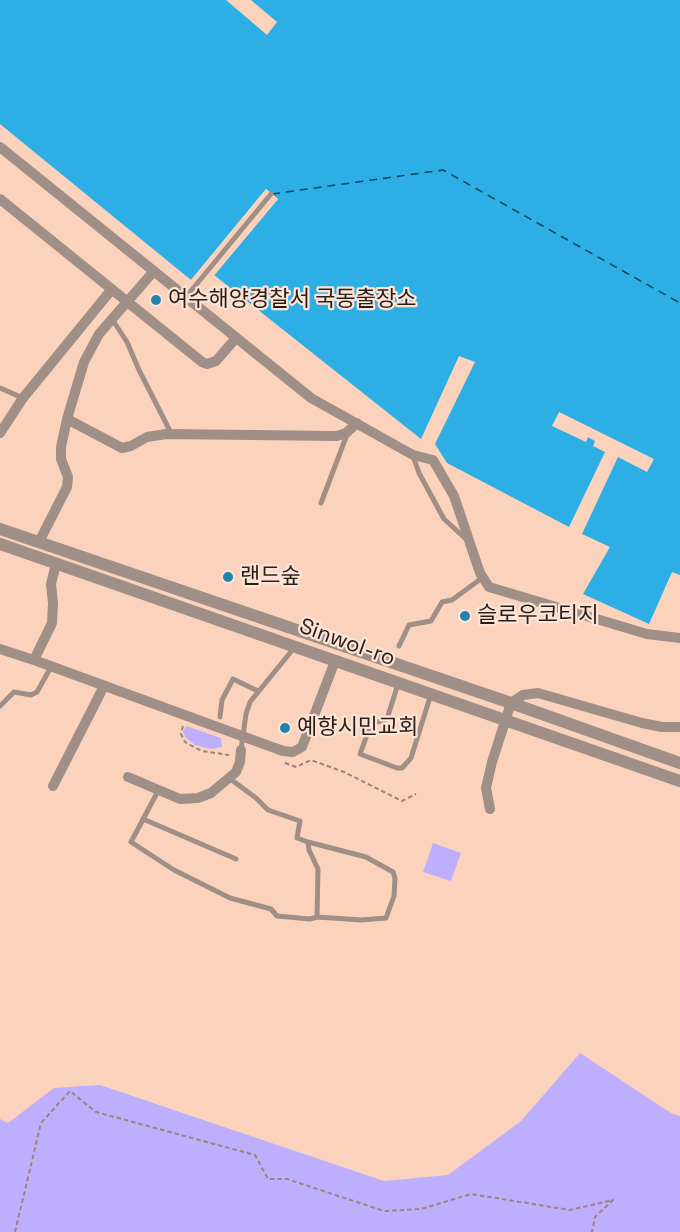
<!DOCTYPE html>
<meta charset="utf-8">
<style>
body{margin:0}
canvas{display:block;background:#fbd3bd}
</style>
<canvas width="680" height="1232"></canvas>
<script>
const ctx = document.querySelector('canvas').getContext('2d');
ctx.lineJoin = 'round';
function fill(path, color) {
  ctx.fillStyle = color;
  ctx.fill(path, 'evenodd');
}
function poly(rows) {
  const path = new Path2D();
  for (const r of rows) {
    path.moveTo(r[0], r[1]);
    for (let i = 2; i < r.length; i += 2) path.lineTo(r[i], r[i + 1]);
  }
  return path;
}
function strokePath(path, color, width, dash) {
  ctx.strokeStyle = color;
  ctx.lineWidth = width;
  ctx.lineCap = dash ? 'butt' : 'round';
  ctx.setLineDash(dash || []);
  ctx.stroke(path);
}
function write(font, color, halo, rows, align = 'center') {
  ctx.font = font + ' "Space Grotesk","Noto Sans KR",sans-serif';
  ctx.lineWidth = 4.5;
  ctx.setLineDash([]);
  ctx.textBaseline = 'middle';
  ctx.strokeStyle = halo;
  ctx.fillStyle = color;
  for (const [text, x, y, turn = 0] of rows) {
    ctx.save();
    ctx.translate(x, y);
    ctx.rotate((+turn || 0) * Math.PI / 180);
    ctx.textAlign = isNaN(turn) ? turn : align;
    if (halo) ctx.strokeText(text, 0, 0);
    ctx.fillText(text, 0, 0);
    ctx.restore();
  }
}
const green = poly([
 [186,726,221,738,222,747,211,749,195,745,185,737,183,732],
 [433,843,461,853,451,881,423,872],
 [580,1053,671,1113,680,1116,680,1232,0,1232,0,1119,8,1123,54,1088,100,1085,384,1181,448,1175,521,1121]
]);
const water = poly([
 [0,0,680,0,680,575,672,572,649,624,583,594,610,547,582,534,618,457,647,472,654,459,559,412,552,426,586,442,588,437,595,441,593,446,605,452,569,527,447,463,435,444,475,362,459,356,421,439,214,275,278,199,266,189,191,280,0,124]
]);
const pier = poly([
 [226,0,251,0,277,22,267,35],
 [266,189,278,199,212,278,212,274,274,199,266,193,194,281,191,280]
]);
const ferry = poly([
 [272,194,443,170,680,303]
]);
const path = poly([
 [183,726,181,734,185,742,192,746,202,751,229,755],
 [285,763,296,767,311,760,344,772,402,801,416,794],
 [15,1232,41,1123,70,1091,96,1112,255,1155,268,1179,287,1179,384,1211,421,1209,471,1194,570,1210,613,1200,595,1217,592,1232]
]);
const service = poly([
 [186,297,271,194],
 [112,319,127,342,139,370,172,435],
 [0,388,23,398],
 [413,456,419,473,444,519,467,540],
 [321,503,348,432],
 [399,646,409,625,431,621,442,602,452,600,482,578],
 [398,684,387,719,371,724,360,754,397,768,402,768,411,758,431,694],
 [0,706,14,692,31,695,37,692,51,667],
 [220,717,222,700,233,679,258,691],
 [241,750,246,714,250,702,294,648],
 [229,778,256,798,268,810,300,821,297,838,308,842,309,850,318,869,317,917],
 [158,791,131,842,174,870,230,898,271,909,277,916,310,919,317,917,361,920,386,918,394,896,395,878,393,872,366,857,308,842],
 [143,819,236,859]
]);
const minor = poly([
 [0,147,311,398,413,455,433,460,454,496,480,573,489,587,647,634,680,638],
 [0,199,202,362,207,364,216,361,236,338],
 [67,419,122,448,131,446,147,437,166,434,337,436,346,433,357,423],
 [0,433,23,398,112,289],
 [39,542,67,487,68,477,61,459,61,447,67,419,84,362,99,334,154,271],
 [0,649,34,660,52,623,53,603,51,584,56,564],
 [34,660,283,751,293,752,302,747,335,661],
 [128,777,180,799,198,798,211,793,236,772,240,762,241,750],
 [53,786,104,686],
 [490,809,486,788,492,762,511,703,523,695,538,693,642,723,662,727,680,727]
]);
const tertiary = poly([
 [0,529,511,703,680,763],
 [0,544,680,781]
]);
const markers = [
 [156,300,6,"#2084ae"],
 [228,577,6,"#2084ae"],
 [465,616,6,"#2084ae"],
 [285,728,6,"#2084ae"]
];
const poiNames = [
 ["여수해양경찰서 국동출장소",168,300],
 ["랜드숲",240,577],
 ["슬로우코티지",477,616],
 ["예향시민교회",297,728]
];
const streetNames = [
 ["Sinwol-ro",347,643,20]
];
fill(green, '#bdaffd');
fill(water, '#2daee5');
fill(pier, '#fbd3bd');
strokePath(ferry, '#0f4359', 1.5, [8, 6]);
strokePath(path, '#9e8272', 2, [4.5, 3]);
strokePath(service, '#a08f86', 5);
strokePath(minor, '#a08f86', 10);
strokePath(tertiary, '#a08f86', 12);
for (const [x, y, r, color] of markers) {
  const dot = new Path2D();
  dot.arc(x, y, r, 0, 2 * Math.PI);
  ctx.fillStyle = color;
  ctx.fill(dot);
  strokePath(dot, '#fce4d7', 2);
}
write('22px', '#2b1d15', '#fce4d7', poiNames, 'left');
write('22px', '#2b1d15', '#fce4d7', streetNames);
</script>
